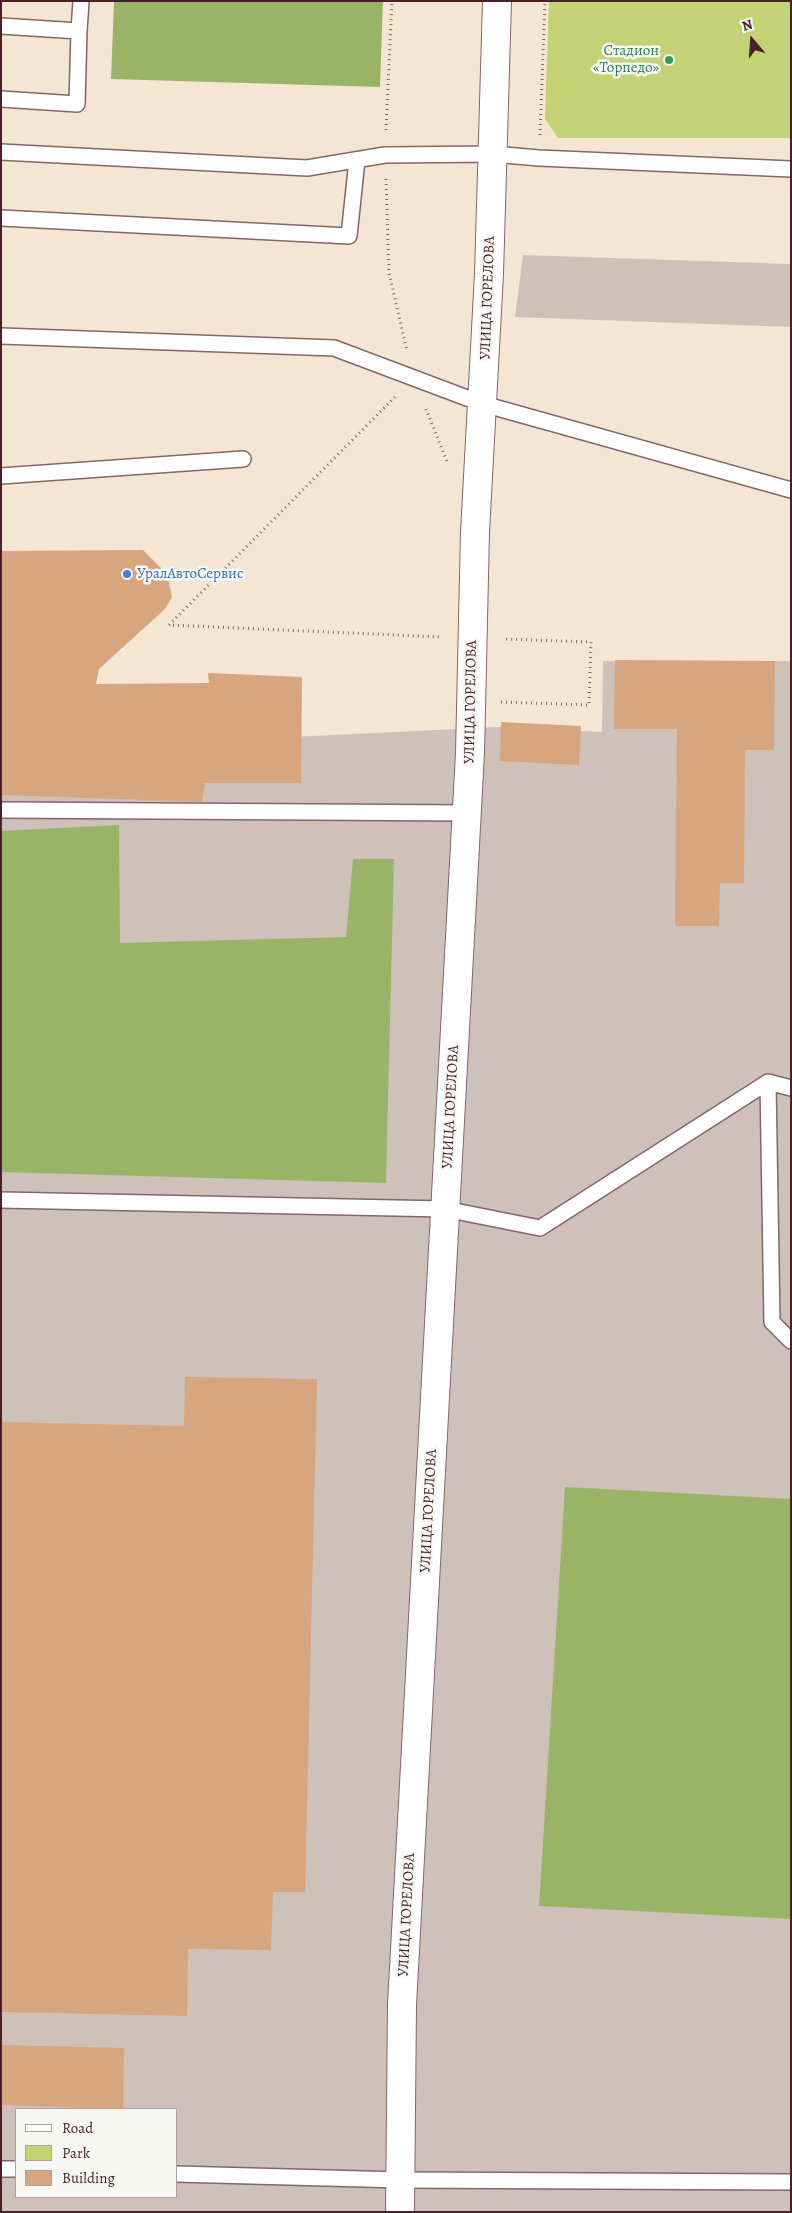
<!DOCTYPE html>
<meta charset="utf-8">
<style>
body{margin:0}
#map{position:relative;width:792px;height:2213px;overflow:hidden;background:#f5e6d4;font-family:Alegreya,serif}
canvas{display:block}
.frame{position:absolute;inset:0;border:2px solid #4a1f2b;pointer-events:none}
.legend{position:absolute;left:15px;top:2108px;width:162px;height:90px;box-sizing:border-box;background:#f6f6f2;border:1px solid #b1a0a2;margin:0;padding:6px 9px;list-style:none;font-size:15px;color:#4a1f2b}
.legend li{display:flex;align-items:center;gap:10px;height:25px}
.legend b{width:25px;border:1px solid #b1a0a2}
.north{position:absolute;left:727px;top:15px;width:50px;height:50px;-webkit-text-stroke:4px #f6f6f2;paint-order:stroke;rotate:342deg;font-size:14px;font-weight:700;line-height:20px;text-align:center;color:#4a1f2b}
.north::after{content:'';display:block;margin:auto;width:18px;height:22px;background:#4a1f2b;clip-path:polygon(50% 0,100% 100%,50% 72%,0 100%)}
</style>
<div id="map">
<canvas width="792" height="2213"></canvas>
<div class="frame"></div>
<ul class="legend">
<li><b style="height:6px;background:#fff"></b>Road</li>
<li><b style="height:14px;background:#c2d274"></b>Park</li>
<li><b style="height:14px;background:#d7a67e"></b>Building</li>
</ul>
<div class="north">N</div>
</div>
<script>
const ctx = document.querySelector('canvas').getContext('2d');
ctx.lineJoin = 'round';
function fill(path, color) {
  ctx.fillStyle = color;
  ctx.fill(path, 'evenodd');
}
function poly(rows) {
  const path = new Path2D();
  for (const r of rows) {
    path.moveTo(r[0], r[1]);
    for (let i = 2; i < r.length; i += 2) path.lineTo(r[i], r[i + 1]);
  }
  return path;
}
function strokePath(path, color, width, dash) {
  ctx.strokeStyle = color;
  ctx.lineWidth = width;
  ctx.lineCap = dash ? 'butt' : 'round';
  ctx.setLineDash(dash || []);
  ctx.stroke(path);
}
function write(font, color, halo, rows, align = 'center') {
  ctx.font = font + ' Alegreya,serif';
  ctx.lineWidth = 5;
  ctx.setLineDash([]);
  ctx.textBaseline = 'middle';
  ctx.strokeStyle = halo;
  ctx.fillStyle = color;
  for (const [text, x, y, turn = 0] of rows) {
    ctx.save();
    ctx.translate(x, y);
    ctx.rotate((+turn || 0) * Math.PI / 180);
    ctx.textAlign = isNaN(turn) ? turn : align;
    if (halo) ctx.strokeText(text, 0, 0);
    ctx.fillText(text, 0, 0);
    ctx.restore();
  }
}
const industrial = poly([
 [523,255,791,264,791,327,515,317],
 [603,661,791,661,791,2212,1,2212,1,751,498,727,602,732],
 [16,2109,176,2109,176,2197,16,2197]
]);
const green = poly([
 [549,1,791,1,791,138,558,138,545,119]
]);
const forest = poly([
 [114,1,383,1,380,87,111,79],
 [119,825,120,943,346,937,353,859,394,859,386,1183,1,1172,1,831],
 [565,1487,791,1499,791,1919,539,1906]
]);
const building = poly([
 [143,550,167,574,172,597,165,609,99,669,96,684,209,683,208,673,302,677,301,783,205,783,202,802,1,795,1,551],
 [615,660,775,661,774,750,745,750,744,883,720,883,719,926,675,926,677,729,614,729],
 [501,722,581,726,579,765,500,761],
 [185,1377,317,1379,305,1892,273,1892,271,1950,188,1949,187,2016,1,2012,1,1422,184,1426],
 [1,2045,124,2048,123,2109,1,2105]
]);
const path = poly([
 [386,130,392,1],
 [540,135,545,1],
 [386,179,389,273,407,351],
 [395,397,169,625,442,637],
 [426,409,448,464],
 [501,702,589,705,591,642,503,639]
]);
const lane = poly([
 [1,26,79,31,81,1],
 [1,99,77,104,79,31],
 [1,152,307,168,385,155,493,154,539,158,791,169],
 [1,218,349,236,357,160],
 [1,336,334,348,483,404,791,490],
 [1,476,243,459],
 [1,810,467,813],
 [768,1082,772,1322,791,1341],
 [1,1200,445,1209,540,1228,768,1082,791,1088],
 [1,2169,16,2169],
 [176,2174,401,2180,791,2182]
]);
const street = poly([
 [400,2212,402,2005,470,753,475,532,489,274,497,1]
]);
const markers = [
 [669,60,5,"#2e9e5b"],
 [127,574,5,"#3f7fe0"]
];
const leisureNames = [
 ["Стадион",659,51],
 ["«Торпедо»",659,68]
];
const streetNames = [
 ["УЛИЦА ГОРЕЛОВА",488,298,-88],
 ["УЛИЦА ГОРЕЛОВА",471,702,-89],
 ["УЛИЦА ГОРЕЛОВА",451,1107,-87],
 ["УЛИЦА ГОРЕЛОВА",429,1511,-87],
 ["УЛИЦА ГОРЕЛОВА",407,1915,-87]
];
const shopNames = [
 ["УралАвтоСервис",137,574]
];
fill(industrial, '#cec1ba');
fill(green, '#c2d274');
fill(forest, '#99b466');
fill(building, '#d7a67e');
strokePath(lane, '#866566', 18);
strokePath(street, '#866566', 30);
strokePath(path, '#866566', 3, [1, 4]);
strokePath(lane, '#fff', 15);
strokePath(street, '#fff', 28);
for (const [x, y, r, color] of markers) {
  const dot = new Path2D();
  dot.arc(x, y, r, 0, 2 * Math.PI);
  ctx.fillStyle = color;
  ctx.fill(dot);
  strokePath(dot, '#f6f6f2', 2);
}
write('15px', '#27864d', '#f6f6f2', leisureNames, 'right');
write('15px', '#4a1f2b', '#f6f6f2', streetNames);
write('15px', '#366cbe', '#f6f6f2', shopNames, 'left');
</script>
